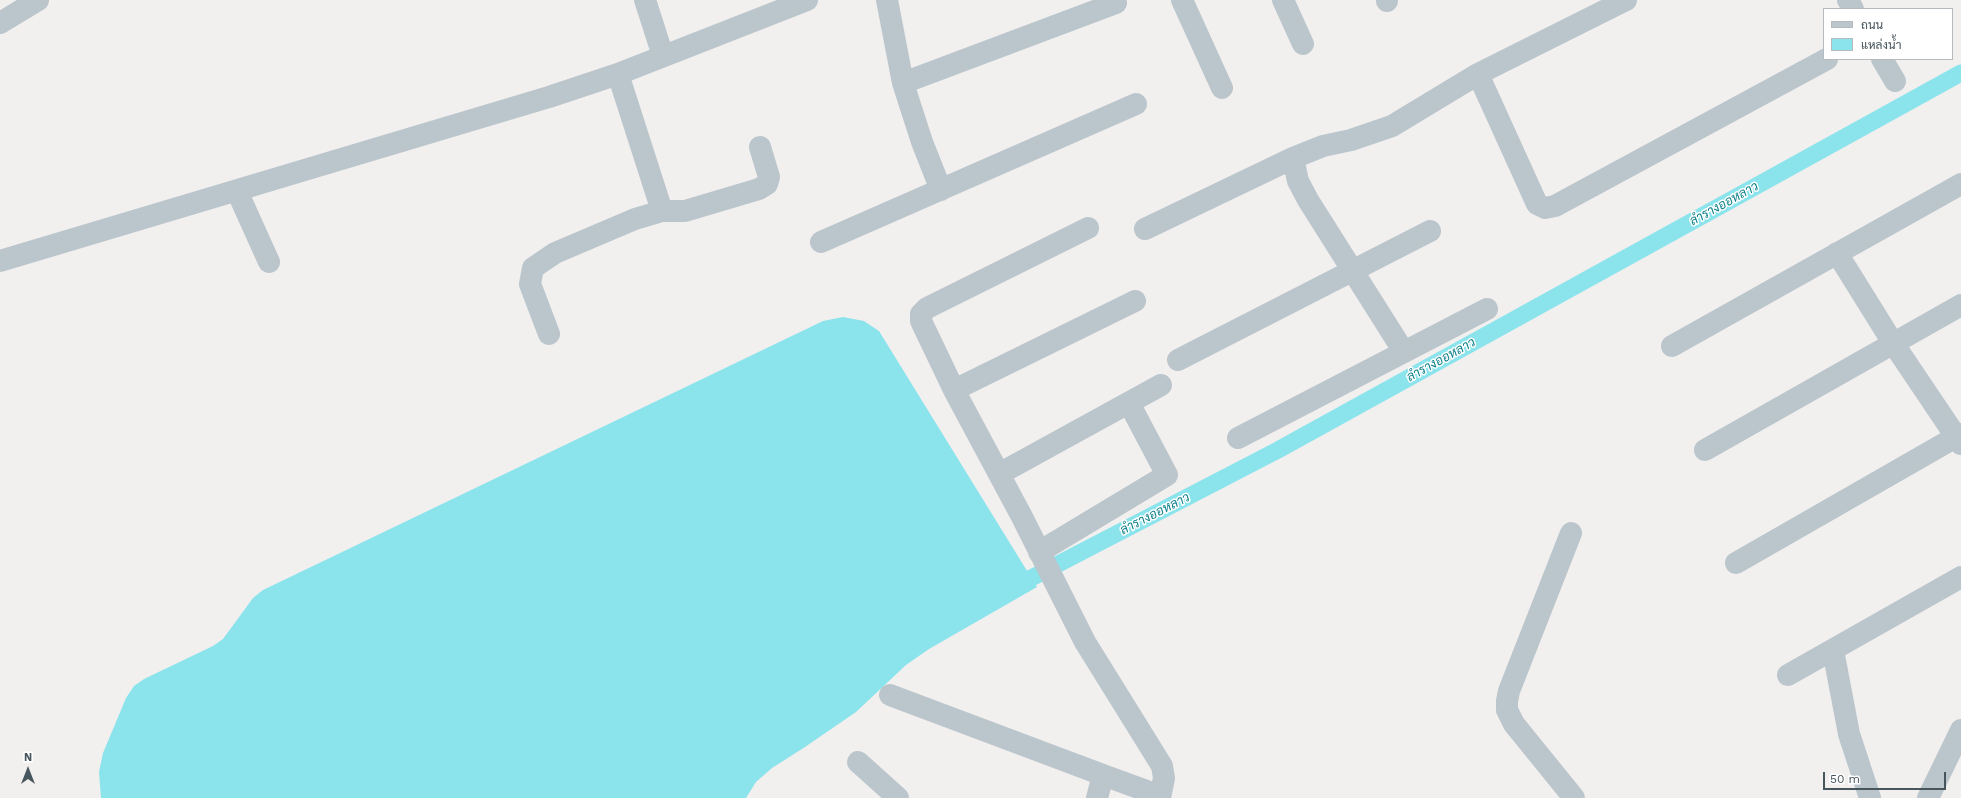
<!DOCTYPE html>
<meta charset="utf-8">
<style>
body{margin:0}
#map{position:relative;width:1961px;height:798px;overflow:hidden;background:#f2efef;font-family:"Work Sans",Sarabun,sans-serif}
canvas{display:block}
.legend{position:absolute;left:1823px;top:8px;width:130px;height:52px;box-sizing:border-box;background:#fff;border:1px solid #b5bbbe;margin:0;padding:5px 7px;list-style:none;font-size:12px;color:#47555d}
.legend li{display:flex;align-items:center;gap:8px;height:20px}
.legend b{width:20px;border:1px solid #b5bbbe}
.north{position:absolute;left:8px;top:750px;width:40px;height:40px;-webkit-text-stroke:3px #fff;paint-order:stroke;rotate:0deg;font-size:11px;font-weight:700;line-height:16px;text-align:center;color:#47555d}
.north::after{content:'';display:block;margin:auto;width:14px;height:18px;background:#47555d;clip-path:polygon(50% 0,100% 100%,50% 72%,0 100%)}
.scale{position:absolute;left:1823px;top:772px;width:123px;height:18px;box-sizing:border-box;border:2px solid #47555d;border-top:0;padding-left:5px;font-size:12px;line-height:14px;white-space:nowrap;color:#47555d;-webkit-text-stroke:3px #fff;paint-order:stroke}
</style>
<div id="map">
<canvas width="1961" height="798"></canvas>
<ul class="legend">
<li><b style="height:5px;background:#bbc6cc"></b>ถนน</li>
<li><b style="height:11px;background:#8be4ec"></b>แหล่งน้ำ</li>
</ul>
<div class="north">N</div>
<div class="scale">50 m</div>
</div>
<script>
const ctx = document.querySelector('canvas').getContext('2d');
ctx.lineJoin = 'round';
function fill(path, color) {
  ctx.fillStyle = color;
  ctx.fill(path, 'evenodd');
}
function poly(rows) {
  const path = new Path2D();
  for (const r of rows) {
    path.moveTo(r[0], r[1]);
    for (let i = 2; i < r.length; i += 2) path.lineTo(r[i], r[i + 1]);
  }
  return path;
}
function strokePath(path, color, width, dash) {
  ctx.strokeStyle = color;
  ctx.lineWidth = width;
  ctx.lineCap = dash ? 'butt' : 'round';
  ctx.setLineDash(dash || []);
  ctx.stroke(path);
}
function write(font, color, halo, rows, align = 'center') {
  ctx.font = font + ' "Work Sans",Sarabun,sans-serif';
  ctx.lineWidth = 3;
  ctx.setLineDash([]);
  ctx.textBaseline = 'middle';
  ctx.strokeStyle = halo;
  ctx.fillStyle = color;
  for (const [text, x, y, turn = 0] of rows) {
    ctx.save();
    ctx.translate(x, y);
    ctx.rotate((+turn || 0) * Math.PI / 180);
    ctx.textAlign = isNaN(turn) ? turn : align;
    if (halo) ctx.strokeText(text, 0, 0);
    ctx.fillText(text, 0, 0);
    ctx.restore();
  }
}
const water = poly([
 [843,317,864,321,879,331,1037,587,929,649,906,665,856,712,805,747,772,768,756,782,746,798,101,798,99,772,103,753,126,698,134,686,144,679,213,646,223,639,253,598,263,590,823,321]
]);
const canal = poly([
 [1010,589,1278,450,1961,73]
]);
const minor = poly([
 [645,0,663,56],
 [887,0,903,83,922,142,941,190],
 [1182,0,1222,88],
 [1283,0,1303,44],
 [1387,0,1387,1],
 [1848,0,1853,9],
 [0,23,38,0],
 [1882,59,1895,81],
 [618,74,662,211],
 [1478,74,1537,204,1545,208,1555,206,1827,59],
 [903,83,1116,3],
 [1293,158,1298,181,1308,200,1404,352],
 [237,191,269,262],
 [1088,228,927,308,921,314,921,321,954,390,1021,515,1085,642,1162,766,1164,778,1160,798],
 [1145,229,1293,158,1323,146,1351,140,1392,126,1478,74,1626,0],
 [821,242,1136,104],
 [1837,253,1893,343,1961,444],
 [0,261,549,97,618,74,807,0],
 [549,334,530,284,533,268,555,253,635,219,662,211,685,211,759,189,767,184,769,177,760,147],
 [1672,346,1961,184],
 [1178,360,1430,231],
 [954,390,1135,301],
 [1238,438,1487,309],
 [1705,450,1961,305],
 [999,474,1161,385],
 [1571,533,1509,691,1507,701,1507,710,1514,724,1574,798],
 [1039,552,1167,475,1129,403],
 [1736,563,1961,434],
 [1833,650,1849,734,1870,798],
 [1788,675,1961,577],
 [890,695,1103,775,1097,798],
 [858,762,898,798],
 [1103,775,1147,791],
 [1928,798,1961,730]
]);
const waterNames = [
 ["ลำรางออหลาว",1724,204,-29],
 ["ลำรางออหลาว",1441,360,-29],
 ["ลำรางออหลาว",1155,514,-27]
];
fill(water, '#8be4ec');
strokePath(canal, '#8be4ec', 17);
strokePath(minor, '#bbc6cc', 22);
write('italic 13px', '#0e818b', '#fff', waterNames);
</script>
